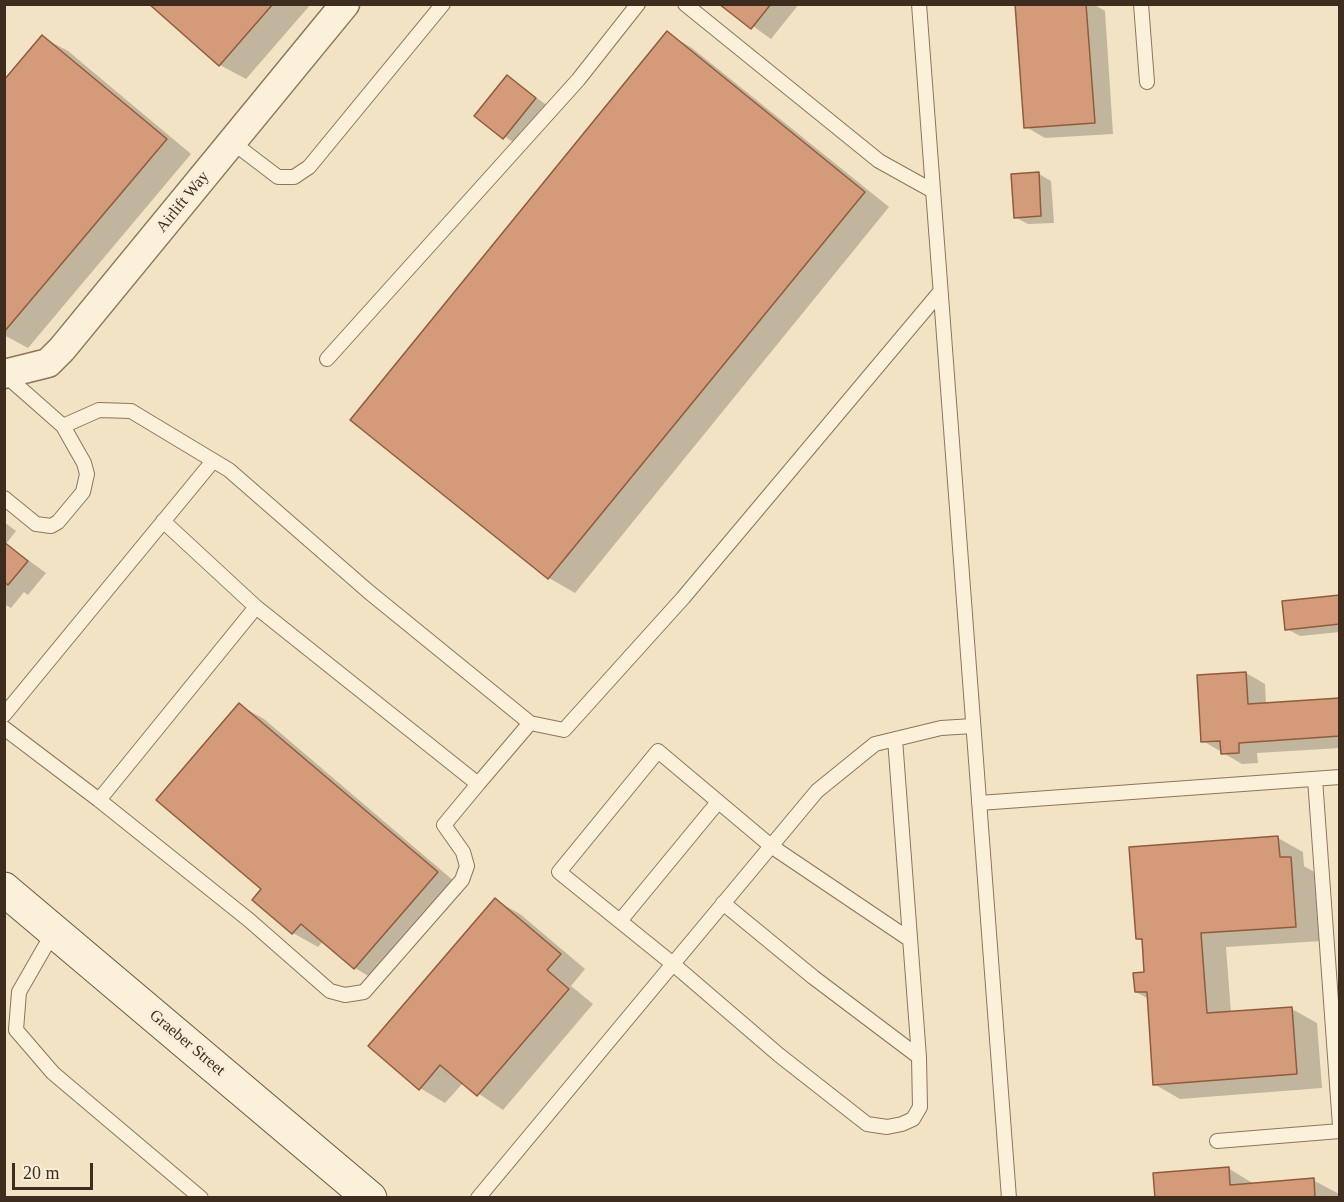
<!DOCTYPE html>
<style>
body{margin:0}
#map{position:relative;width:1344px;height:1202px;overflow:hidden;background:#f2e3c5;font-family:Georgia,serif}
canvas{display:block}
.frame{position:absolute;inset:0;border:6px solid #3e2d1e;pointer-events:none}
.scale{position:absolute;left:12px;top:1163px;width:81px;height:27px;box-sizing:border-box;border:3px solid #3e2d1e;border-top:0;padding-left:8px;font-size:18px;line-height:21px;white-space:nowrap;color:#3e2d1e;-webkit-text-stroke:4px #f8edd6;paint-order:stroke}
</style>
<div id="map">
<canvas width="1344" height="1202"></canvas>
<div class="frame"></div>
<div class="scale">20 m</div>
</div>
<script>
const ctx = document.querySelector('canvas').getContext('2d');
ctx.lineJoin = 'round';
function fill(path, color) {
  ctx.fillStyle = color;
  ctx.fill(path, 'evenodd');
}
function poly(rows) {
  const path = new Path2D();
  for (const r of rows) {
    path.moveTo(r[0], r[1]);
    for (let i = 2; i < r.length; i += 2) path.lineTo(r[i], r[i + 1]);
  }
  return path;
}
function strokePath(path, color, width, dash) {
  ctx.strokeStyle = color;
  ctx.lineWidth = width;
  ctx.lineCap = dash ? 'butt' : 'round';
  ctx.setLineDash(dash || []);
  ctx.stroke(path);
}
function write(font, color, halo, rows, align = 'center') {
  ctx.font = font + ' Georgia,serif';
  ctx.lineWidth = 5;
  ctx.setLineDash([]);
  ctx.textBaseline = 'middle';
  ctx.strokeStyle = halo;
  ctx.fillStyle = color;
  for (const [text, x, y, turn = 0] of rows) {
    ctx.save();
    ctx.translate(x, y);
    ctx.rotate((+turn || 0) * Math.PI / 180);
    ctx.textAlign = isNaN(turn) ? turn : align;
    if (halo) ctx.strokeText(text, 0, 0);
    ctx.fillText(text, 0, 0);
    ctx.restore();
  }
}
const shadow = poly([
 [151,4,311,4,246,79,220,65],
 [722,4,799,4,771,39],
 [1022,4,1093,4,1105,11,1113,134,1045,138,1026,127],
 [667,33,692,48,889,207,575,593,549,578,353,419],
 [42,37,68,51,191,154,28,348,4,335,4,82],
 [507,77,548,106,517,145,476,116],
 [1039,174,1051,181,1054,223,1028,224,1015,217],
 [4,522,16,531,6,544,46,573,28,595,24,592,11,608,4,604],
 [1340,596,1340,632,1300,636,1287,629],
 [1246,673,1265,684,1266,704,1340,699,1340,748,1257,753,1258,763,1242,764,1203,741],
 [239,705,264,719,462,888,380,983,355,968,323,941,318,947,293,933,254,900,263,889],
 [1278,838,1303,852,1304,866,1316,873,1321,941,1226,947,1231,1013,1292,1009,1317,1023,1322,1088,1180,1099,1154,1084,1149,999,1136,992,1146,973,1144,942,1137,938],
 [495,900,520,914,585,969,571,986,593,1004,503,1110,463,1083,445,1103,420,1088],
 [1228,1168,1254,1184,1313,1180,1339,1194,1339,1198,1156,1198]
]);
const building = poly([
 [149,4,273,4,219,66,149,4],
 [719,4,771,4,751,29,719,4],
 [1015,4,1086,4,1095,123,1024,128,1015,4],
 [667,31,865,192,548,579,350,420,667,31],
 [42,35,167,139,4,332,4,80,42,35],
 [507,75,536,98,503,139,474,116,507,75],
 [1039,172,1041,216,1014,218,1011,174,1039,172],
 [4,542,28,561,8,585,4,582,4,542],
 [1340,595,1340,624,1285,630,1282,601,1340,595],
 [1246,672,1248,704,1340,698,1340,736,1239,743,1239,753,1221,754,1220,741,1201,742,1197,675,1246,672],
 [239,703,438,872,354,969,301,924,292,934,252,900,261,889,156,800,239,703],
 [1278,836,1280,857,1291,857,1296,927,1201,933,1207,1013,1292,1007,1297,1074,1153,1085,1147,992,1135,992,1133,973,1144,972,1142,939,1136,939,1129,847,1278,836],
 [495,898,561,954,547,970,569,989,477,1096,440,1065,419,1090,368,1046,495,898],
 [1229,1167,1230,1185,1314,1178,1315,1198,1155,1198,1153,1173,1229,1167]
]);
const lane = poly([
 [685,4,879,161,933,191],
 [919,4,1009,1198],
 [1141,4,1147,82],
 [232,142,278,177,294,177,309,167,443,4],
 [327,359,578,80,638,4],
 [4,374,63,426,99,410,131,411,229,470,369,592,530,723,564,730,683,598,940,292],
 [4,498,36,524,51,526,58,522,83,492,87,474,84,463,63,426],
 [163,521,256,607,478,784,530,723],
 [4,715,213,461],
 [4,728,99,800,256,607],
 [895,739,919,1057,920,1107,913,1119,902,1124,887,1127,867,1124,779,1055,673,964,559,872,658,751,771,846,909,939],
 [1315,779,1340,1126],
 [99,800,249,920,330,991,345,995,364,992,462,880,467,866,463,852,444,825,478,784],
 [979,803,1340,777],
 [723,903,813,977,919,1057],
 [620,921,718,802],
 [54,931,19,992,16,1030,53,1073,201,1198],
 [1217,1141,1340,1131],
 [478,1198,817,791,875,744,941,728,973,726]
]);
const street = poly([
 [4,374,48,363,62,349,345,4]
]);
const secondary = poly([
 [4,889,370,1198]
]);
const streetNames = [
 ["Airlift Way",183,202,-51],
 ["Graeber Street",187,1043,40]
];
fill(shadow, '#0003');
fill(building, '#d39b79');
strokePath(building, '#905b3d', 1.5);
strokePath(lane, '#8f7459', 16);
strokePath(street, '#8f7459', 31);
strokePath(secondary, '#71553c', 35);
strokePath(lane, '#fbf0da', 14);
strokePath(street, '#fbf0da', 28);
strokePath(secondary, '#fbf0da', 33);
write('16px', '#3e2d1e', '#f8edd6', streetNames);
</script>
